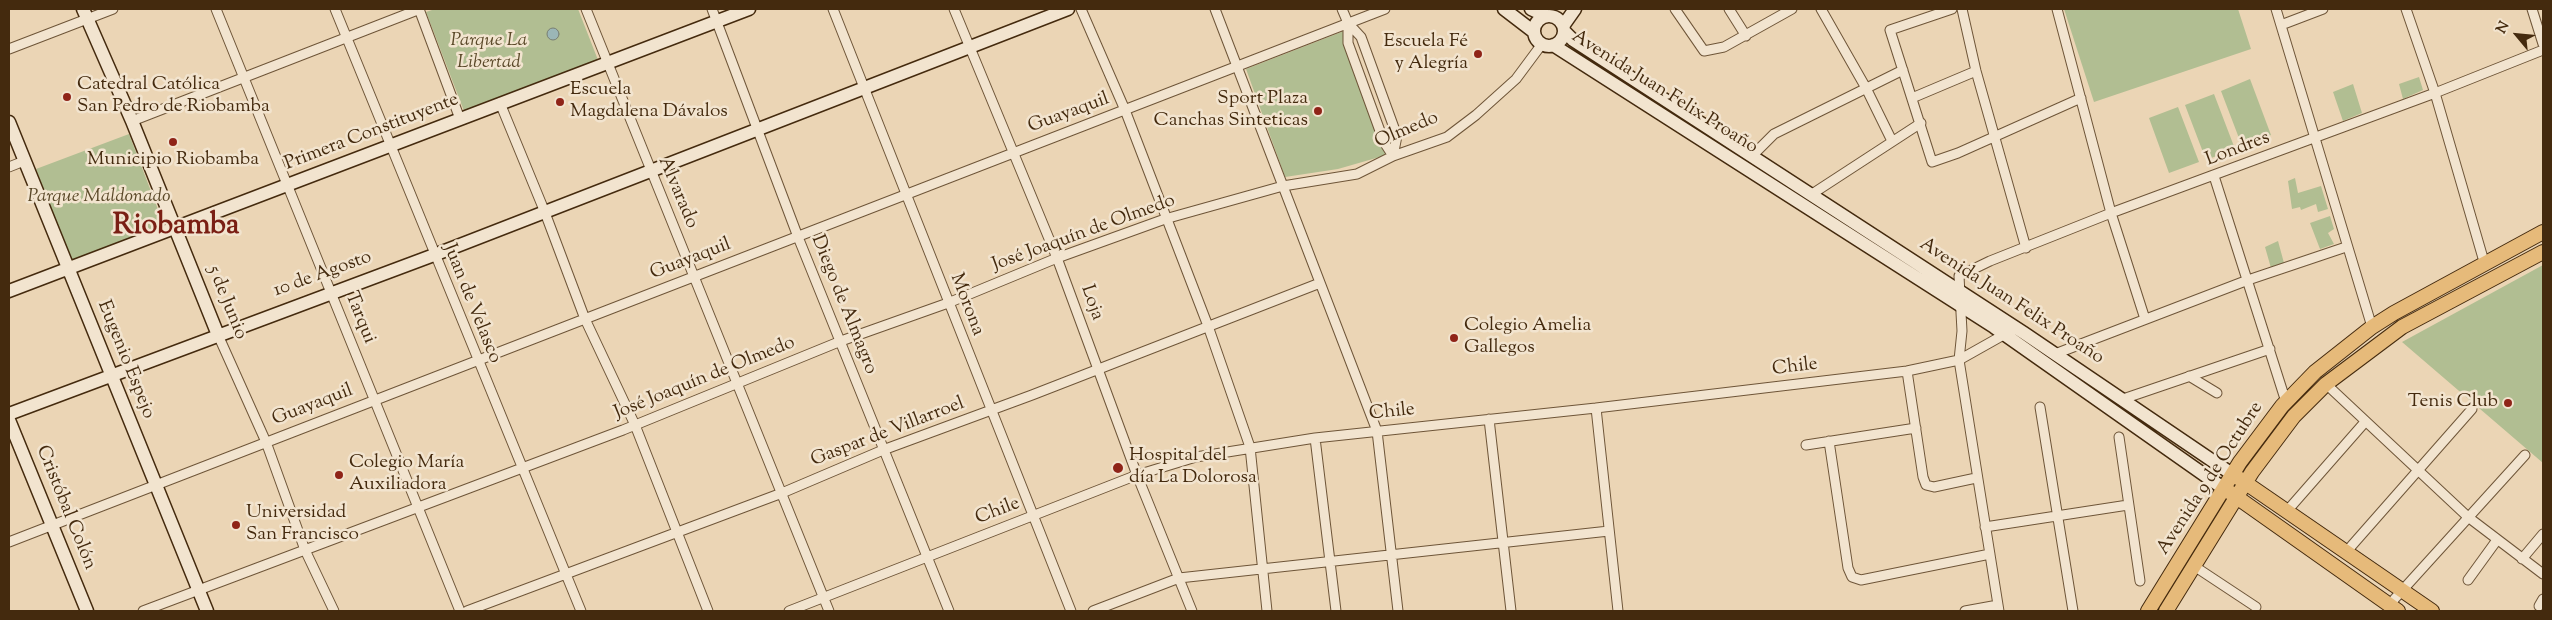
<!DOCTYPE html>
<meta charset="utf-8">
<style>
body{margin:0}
#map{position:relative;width:2552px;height:620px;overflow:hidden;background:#ebd5b5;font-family:"Sorts Mill Goudy",serif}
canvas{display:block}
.frame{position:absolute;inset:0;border:10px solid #442a0e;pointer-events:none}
.north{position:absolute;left:2492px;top:10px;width:50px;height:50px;-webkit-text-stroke:4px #f2e4cf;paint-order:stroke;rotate:298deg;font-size:14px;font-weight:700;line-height:20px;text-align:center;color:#442a0e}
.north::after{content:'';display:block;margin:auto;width:18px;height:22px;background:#442a0e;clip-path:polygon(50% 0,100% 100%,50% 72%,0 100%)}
</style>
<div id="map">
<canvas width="2552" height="620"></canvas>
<div class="frame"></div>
<div class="north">N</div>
</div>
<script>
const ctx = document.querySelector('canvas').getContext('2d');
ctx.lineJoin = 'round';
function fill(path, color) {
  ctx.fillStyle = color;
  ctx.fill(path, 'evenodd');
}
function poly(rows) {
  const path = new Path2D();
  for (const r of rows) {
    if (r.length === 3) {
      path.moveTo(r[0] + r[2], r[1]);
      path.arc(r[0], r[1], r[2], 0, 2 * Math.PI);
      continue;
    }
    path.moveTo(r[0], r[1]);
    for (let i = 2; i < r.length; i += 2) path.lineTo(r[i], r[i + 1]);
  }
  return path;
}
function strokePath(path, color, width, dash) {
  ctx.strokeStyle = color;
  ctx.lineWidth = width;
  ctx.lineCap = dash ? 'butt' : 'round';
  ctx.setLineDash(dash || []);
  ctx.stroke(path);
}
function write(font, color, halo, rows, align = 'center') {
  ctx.font = font + ' "Sorts Mill Goudy",serif';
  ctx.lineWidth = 5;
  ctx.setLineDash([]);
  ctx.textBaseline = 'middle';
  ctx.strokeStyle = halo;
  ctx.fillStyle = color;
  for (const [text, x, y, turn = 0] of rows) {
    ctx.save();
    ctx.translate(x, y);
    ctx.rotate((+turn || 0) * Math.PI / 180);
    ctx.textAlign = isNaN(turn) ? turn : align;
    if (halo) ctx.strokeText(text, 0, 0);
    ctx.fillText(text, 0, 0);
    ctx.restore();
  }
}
const green = poly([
 [435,9,578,9,598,60,464,111,426,12],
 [2064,9,2238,9,2251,49,2094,102],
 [1344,31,1390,154,1338,169,1285,177,1246,69],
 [2419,77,2423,90,2403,99,2399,84],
 [2250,79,2271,135,2242,146,2221,91],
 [2353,84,2362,113,2343,121,2333,92],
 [2214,94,2235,149,2206,160,2185,105],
 [2178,107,2199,162,2169,173,2149,118],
 [129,134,164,225,71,261,36,169],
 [2295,178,2298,193,2321,186,2328,209,2318,212,2316,204,2301,210,2300,207,2292,209,2288,181],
 [2330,216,2334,229,2328,233,2334,244,2320,249,2310,223],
 [2278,241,2284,263,2271,268,2265,247],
 [2543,265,2543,463,2402,342]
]);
const water = poly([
 [553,34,6]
]);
const street = poly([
 [216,9,460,611],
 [335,9,581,611],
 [419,9,460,119],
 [586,9,829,611],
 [712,9,798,237,949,611],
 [833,9,1071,611],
 [954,9,1057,258,1137,475,1192,611],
 [1081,9,1125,110,1208,326,1250,447,1267,611],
 [1215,9,1377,431,1398,611],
 [1342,9,1348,23,1348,43,1384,142,1393,156],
 [1675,9,1704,51,1724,47,1792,9],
 [1729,9,1746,36],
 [1821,9,1866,88,1892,141],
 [1952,9,1890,30,1932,162,1958,153,2081,98],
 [1962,9,1976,71,2026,248],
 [2057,9,2111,213,2145,319],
 [2276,9,2372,327],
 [2406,9,2435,93,2485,265],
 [2532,9,2543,44],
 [1348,23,1361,37,1397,136,1393,156],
 [2281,25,2323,9],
 [9,49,113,9],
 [1912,98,1976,71],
 [500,103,544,210,585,319,635,425,708,611],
 [132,121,420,9],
 [1752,156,1774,134,1903,70],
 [9,167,24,161],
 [2214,176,2286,402],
 [1812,194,1921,123],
 [218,335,266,442,305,550,334,611],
 [2055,354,2248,280,2346,247],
 [1907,371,1923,477,1926,485,1934,487,1976,478],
 [2189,376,2217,393],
 [2326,384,2468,517,2543,574],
 [2123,399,2270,349],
 [2040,407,2073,611],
 [1596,408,1618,611],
 [1489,419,1511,611],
 [2119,437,2140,581],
 [1315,438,1336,611],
 [1829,441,1848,568,1852,577,1861,580,1990,554],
 [1806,445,1916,428],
 [2287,511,2365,422],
 [1985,527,2128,505],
 [9,542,1385,9],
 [2347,551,2472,409],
 [2522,559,2543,534],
 [2194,566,2256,607],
 [2468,580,2497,540],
 [2389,605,2525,455],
 [2539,606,2543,599],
 [143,611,623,430,841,341,948,303,1057,258,1165,219,1283,186,1357,174,1393,156,1447,137,1476,115,1516,79,1542,44],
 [467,611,782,493,883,450,1032,395,1320,283],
 [789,611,1137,475,1196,457,1315,438,1596,408,1907,371,1959,360,2007,333],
 [1093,611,1179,578,1609,531],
 [1965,611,1998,605],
 [1999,611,1959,360,1962,331,1959,276,1990,261,2111,213,2435,93,2543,50]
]);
const secondary = poly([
 [83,9,132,121,218,335],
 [1504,9,1534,32],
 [1531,9,1546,16],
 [1549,31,15],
 [1563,26,1575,9],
 [1564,31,1573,40,2024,333,2232,474],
 [1553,45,1994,327,2223,488],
 [9,122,207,611],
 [9,291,749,9],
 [9,414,434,255,1068,9],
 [9,420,87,611]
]);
const primary = poly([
 [2237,477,2432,611],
 [2228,491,2398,611],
 [2148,611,2240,462,2282,406,2315,372,2372,327,2394,313,2543,232],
 [2166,611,2252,472,2294,416,2326,384,2402,327,2543,252]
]);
const markers = [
 [1478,54,5,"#8f2418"],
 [67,97,5,"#8f2418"],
 [560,102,5,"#8f2418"],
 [1318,111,5,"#8f2418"],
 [173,142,5,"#8f2418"],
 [1454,338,5,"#8f2418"],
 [2508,403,5,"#8f2418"],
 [1118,468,6,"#8f2418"],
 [339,475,5,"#8f2418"],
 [236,525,5,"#8f2418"]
];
const parkNames = [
 ["Parque La",489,42],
 ["Libertad",489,64],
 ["Parque Maldonado",99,198]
];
const poiNames = [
 ["Escuela Fé",1468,43,"right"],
 ["y Alegría",1468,65,"right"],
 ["Catedral Católica",77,86],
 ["San Pedro de Riobamba",77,108],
 ["Escuela",570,91],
 ["Magdalena Dávalos",570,113],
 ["Sport Plaza",1308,100,"right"],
 ["Canchas Sinteticas",1308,122,"right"],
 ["Municipio Riobamba",173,161,"center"],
 ["Colegio Amelia",1464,327],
 ["Gallegos",1464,349],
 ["Tenis Club",2498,403,"right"],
 ["Hospital del",1129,457],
 ["día La Dolorosa",1129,479],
 ["Colegio María",349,464],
 ["Auxiliadora",349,486],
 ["Universidad",246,514],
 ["San Francisco",246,536]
];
const streetNames = [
 ["Avenida Juan Felix Proaño",1664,93,32],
 ["Guayaquil",1069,114,-20],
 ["Olmedo",1407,131,-23],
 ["Primera Constituyente",372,133,-21],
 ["Londres",2238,150,-21],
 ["Alvarado",677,193,67],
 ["José Joaquín de Olmedo",1084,234,-20],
 ["Guayaquil",691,260,-21],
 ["10 de Agosto",323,275,-20],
 ["Avenida Juan Felix Proaño",2011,302,33],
 ["5 de Junio",226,303,68],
 ["Loja",1091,303,70],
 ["Juan de Velasco",471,304,68],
 ["Diego de Almagro",843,305,68],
 ["Morona",966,305,69],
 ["Tarqui",359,318,68],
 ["Eugenio Espejo",125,360,68],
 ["Chile",1795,368,-7],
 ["José Joaquín de Olmedo",705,379,-22],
 ["Guayaquil",313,406,-21],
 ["Chile",1392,413,-6],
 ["Gaspar de Villarroel",888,433,-21],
 ["Avenida 9 de Octubre",2211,479,-57],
 ["Cristóbal Colón",65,508,68],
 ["Chile",998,512,-21]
];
const townNames = [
 ["Riobamba",176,228]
];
fill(green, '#b1be92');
fill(water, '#9bb6b7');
strokePath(water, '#787e73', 1);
strokePath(street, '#6e5538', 11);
strokePath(secondary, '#442a0e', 15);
strokePath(primary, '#442a0e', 16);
strokePath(street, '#f2e4cf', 9);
strokePath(secondary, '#f2e4cf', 12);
strokePath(primary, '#e6ba7a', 14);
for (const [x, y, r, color] of markers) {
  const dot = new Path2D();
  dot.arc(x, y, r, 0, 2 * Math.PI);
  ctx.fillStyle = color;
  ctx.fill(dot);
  strokePath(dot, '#f2e4cf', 2);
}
write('italic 19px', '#5a4828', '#f2e4cf', parkNames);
write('19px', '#442a0e', '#f2e4cf', poiNames, 'left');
write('19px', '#442a0e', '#f2e4cf', streetNames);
write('bold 29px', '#7a1f14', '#f2e4cf', townNames);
</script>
